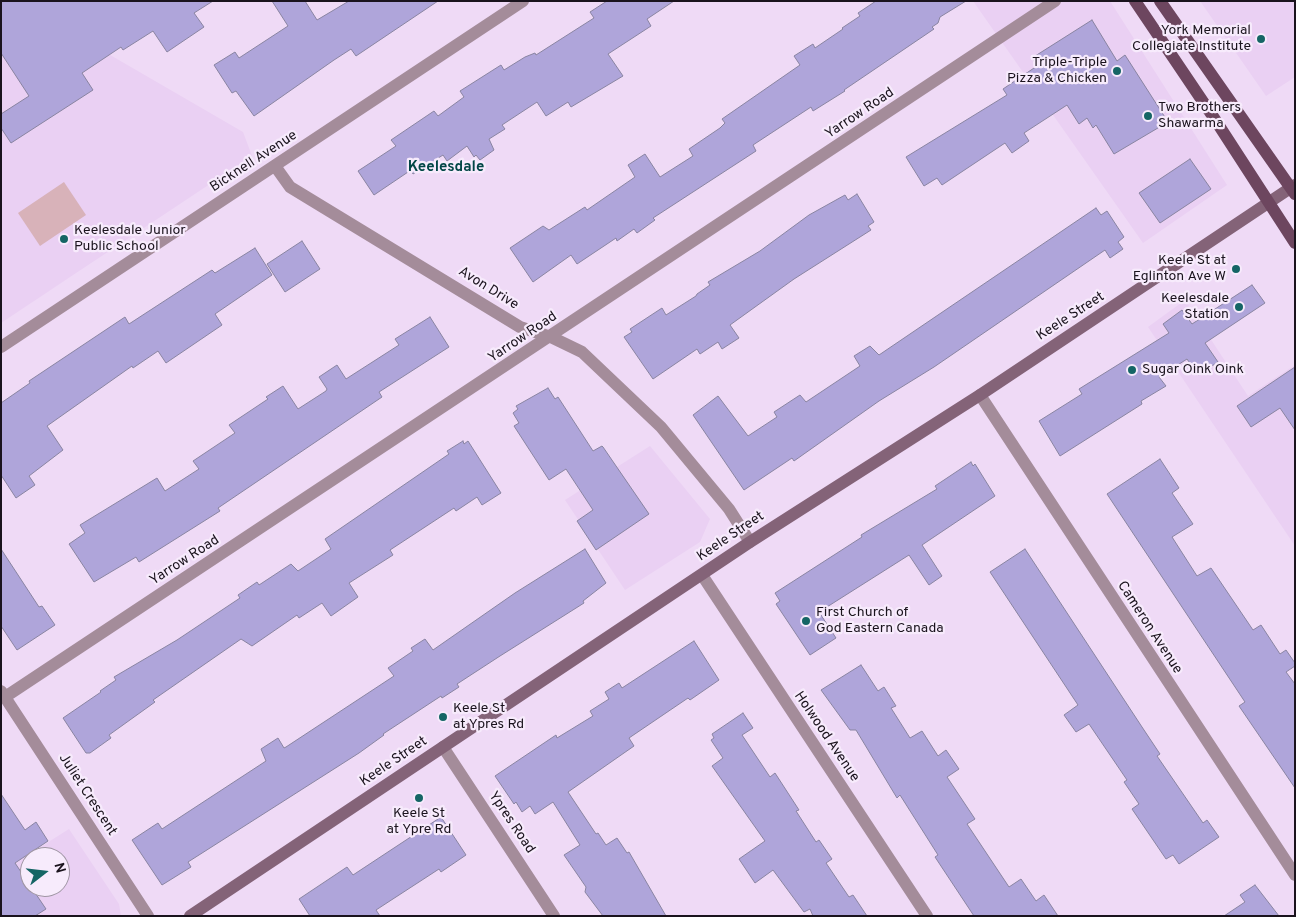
<!DOCTYPE html>
<style>
body{margin:0}
#map{position:relative;width:1296px;height:917px;overflow:hidden;background:#efdaf6;font-family:Overpass,sans-serif}
canvas{display:block}
.frame{position:absolute;inset:0;border:2px solid #1a131d;pointer-events:none}
.north{position:absolute;left:20px;top:847px;width:50px;height:50px;box-sizing:border-box;background:#f7ebfc;border:1px solid #9f95a3;border-radius:50%;rotate:74deg;font-size:14px;font-weight:700;line-height:20px;text-align:center;color:#1a131d}
.north::after{content:'';display:block;margin:auto;width:18px;height:22px;background:#156565;clip-path:polygon(50% 0,100% 100%,50% 72%,0 100%)}
</style>
<div id="map">
<canvas width="1296" height="917"></canvas>
<div class="frame"></div>
<div class="north">N</div>
</div>
<script>
const ctx = document.querySelector('canvas').getContext('2d');
ctx.lineJoin = 'round';
function fill(path, color) {
  ctx.fillStyle = color;
  ctx.fill(path, 'evenodd');
}
function poly(rows) {
  const path = new Path2D();
  for (const r of rows) {
    path.moveTo(r[0], r[1]);
    for (let i = 2; i < r.length; i += 2) path.lineTo(r[i], r[i + 1]);
  }
  return path;
}
function strokePath(path, color, width, dash) {
  ctx.strokeStyle = color;
  ctx.lineWidth = width;
  ctx.lineCap = dash ? 'butt' : 'round';
  ctx.setLineDash(dash || []);
  ctx.stroke(path);
}
function write(font, color, halo, rows, align = 'center') {
  ctx.font = font + ' Overpass,sans-serif';
  ctx.lineWidth = 4.5;
  ctx.setLineDash([]);
  ctx.textBaseline = 'middle';
  ctx.strokeStyle = halo;
  ctx.fillStyle = color;
  for (const [text, x, y, turn = 0] of rows) {
    ctx.save();
    ctx.translate(x, y);
    ctx.rotate((+turn || 0) * Math.PI / 180);
    ctx.textAlign = isNaN(turn) ? turn : align;
    if (halo) ctx.strokeText(text, 0, 0);
    ctx.fillText(text, 0, 0);
    ctx.restore();
  }
}
const built = poly([
 [1,1,105,52,243,132,252,156,1,323],
 [973,1,1110,1,1227,185,1143,243],
 [1200,1,1295,1,1295,77,1266,96],
 [1185,300,1248,396,1295,365,1295,546,1148,327],
 [650,446,710,519,700,542,625,590,565,500],
 [69,829,119,904,121,916,1,916,1,872],
 [30,857,60,857,60,887,30,887]
]);
const green = poly([
 [64,182,86,215,40,246,18,213]
]);
const building = poly([
 [1,1,213,1,194,13,204,27,167,52,153,31,123,50,121,47,82,73,93,90,11,143,1,128,1,114,29,96,1,53,1,1],
 [272,1,305,1,317,20,349,1,438,1,356,56,351,49,334,60,254,116,236,91,232,93,214,65,235,52,239,58,288,26,272,1],
 [607,1,674,1,647,19,651,26,608,54,623,76,571,107,568,102,546,116,537,102,502,125,505,129,489,139,494,150,480,160,476,155,474,157,467,146,447,161,443,155,413,174,411,170,374,195,358,171,396,146,391,140,434,111,438,116,464,97,460,91,501,65,504,70,525,57,535,53,536,55,594,18,590,12,607,1],
 [876,1,966,1,940,17,938,23,932,27,934,29,844,90,845,91,813,111,811,107,753,145,756,151,653,218,655,220,637,233,634,229,617,241,616,238,577,264,571,255,533,282,510,248,543,226,549,230,585,207,587,210,635,177,628,165,645,154,660,177,693,156,689,149,720,128,725,123,722,119,800,65,794,56,813,44,815,48,843,29,842,28,860,16,858,13,876,1],
 [1092,20,1117,61,1125,55,1168,122,1114,154,1096,125,1093,128,1087,118,1079,124,1067,105,1024,133,1029,141,1012,153,1005,143,942,185,937,178,924,186,906,157,1007,95,1003,89,1037,66,1032,58,1092,20],
 [1190,159,1211,189,1160,223,1139,193,1190,159],
 [857,194,874,222,868,226,871,230,794,279,730,325,739,338,722,349,718,342,700,354,697,349,653,379,624,337,632,332,630,329,662,308,666,315,696,296,697,294,710,285,708,282,760,251,809,215,845,195,848,200,857,194],
 [1096,208,1101,215,1107,211,1124,237,1118,242,1123,249,1110,258,1105,250,934,367,879,401,794,461,792,458,744,490,693,415,718,396,748,436,777,417,774,412,800,395,806,402,860,366,854,356,870,346,879,355,1096,208],
 [302,241,320,269,285,292,267,264,302,241],
 [255,248,272,275,215,314,222,325,166,363,158,351,133,368,132,366,47,426,63,450,29,476,35,485,16,498,1,475,1,403,30,383,29,381,125,317,129,324,212,270,215,273,255,248],
 [1252,285,1265,303,1205,343,1218,362,1198,375,1187,359,1159,377,1166,386,1141,401,1142,404,1060,456,1039,421,1082,394,1079,389,1169,333,1163,324,1182,310,1192,324,1252,285],
 [430,317,449,347,379,392,382,397,218,508,220,511,139,562,136,557,94,582,69,544,85,533,80,525,157,478,165,491,199,469,193,461,235,433,229,425,268,399,266,397,283,386,298,409,326,391,327,389,319,377,337,365,346,379,399,345,395,339,430,317],
 [1295,367,1295,430,1280,408,1251,427,1237,406,1295,367],
 [548,388,555,399,558,397,593,451,602,446,603,447,649,514,596,550,577,521,593,510,566,469,549,480,514,426,519,423,513,413,518,409,516,406,548,388],
 [463,441,464,444,468,441,501,493,482,505,477,497,456,511,454,508,390,550,393,555,349,583,358,597,331,616,322,603,299,618,297,615,252,646,241,639,153,700,155,702,109,735,111,738,90,753,86,753,63,718,101,692,100,691,116,680,114,677,177,640,240,598,238,595,257,582,259,585,291,564,298,571,331,549,325,539,449,454,447,451,463,441],
 [1160,459,1179,488,1172,493,1193,524,1172,537,1197,576,1211,568,1253,630,1261,625,1280,654,1286,650,1295,663,1295,666,1286,672,1295,684,1295,788,1239,706,1245,702,1107,494,1160,459],
 [971,462,973,466,975,464,995,496,922,545,942,576,929,585,909,555,819,612,836,638,810,655,776,604,780,601,775,593,862,537,861,535,937,489,935,486,971,462],
 [1,549,39,607,42,606,55,625,17,650,1,626,1,549],
 [585,549,606,583,583,601,584,603,500,656,457,684,459,687,442,698,441,696,383,734,384,735,359,753,188,862,191,867,162,885,132,840,158,823,162,829,266,761,261,749,278,738,284,748,286,747,394,676,388,668,413,651,411,648,425,639,433,650,515,593,585,549],
 [1025,549,1142,727,1160,754,1157,756,1203,823,1207,820,1219,837,1179,864,1173,855,1166,859,1132,809,1139,804,1124,782,1127,780,1089,724,1076,732,1064,715,1078,705,990,572,1025,549],
 [694,641,719,680,690,700,688,698,629,738,634,746,568,792,596,834,598,833,606,845,617,838,627,853,629,852,666,916,603,916,585,892,586,887,564,855,580,845,553,802,535,814,530,806,522,812,516,802,514,804,495,776,556,735,557,738,593,716,590,711,609,699,605,692,619,683,622,688,694,641],
 [861,665,878,691,884,687,896,706,891,708,910,738,922,731,938,756,946,750,959,769,947,777,975,819,967,824,1009,887,1021,879,1036,901,1044,895,1058,916,974,916,935,857,938,855,900,795,897,798,856,730,850,730,821,690,861,665],
 [743,713,753,728,742,735,770,777,775,773,799,810,796,811,816,842,819,840,832,859,826,863,849,897,853,895,867,916,813,916,810,909,804,912,773,870,755,883,739,859,765,841,712,766,723,758,711,740,714,738,712,734,743,713],
 [1,794,25,830,36,822,48,841,15,863,46,909,35,916,1,916,1,794],
 [441,817,466,855,441,872,439,869,376,910,380,916,310,916,299,899,347,867,353,875,441,817],
 [1255,885,1279,916,1224,916,1245,902,1240,895,1255,885]
]);
const street = poly([
 [275,166,290,187,520,327,551,337,582,352,661,427,729,509,750,542],
 [1,347,523,1],
 [980,395,1295,875],
 [702,575,927,916],
 [1,691,148,916],
 [5,697,1055,1],
 [443,747,554,916]
]);
const secondary = poly([
 [190,916,750,542,980,395,1295,185]
]);
const primary = poly([
 [1135,1,1216,121,1295,243],
 [1160,1,1295,194]
]);
const markers = [
 [1261,39,5,"#156565"],
 [1117,71,5,"#156565"],
 [1148,116,5,"#156565"],
 [64,239,5,"#156565"],
 [1236,269,5,"#156565"],
 [1239,307,5,"#156565"],
 [1132,370,5,"#156565"],
 [806,621,5,"#156565"],
 [443,717,5,"#156565"],
 [419,798,5,"#156565"]
];
const poiNames = [
 ["York Memorial",1251,31,"right"],
 ["Collegiate Institute",1251,47,"right"],
 ["Triple-Triple",1107,63,"right"],
 ["Pizza & Chicken",1107,79,"right"],
 ["Two Brothers",1158,108],
 ["Shawarma",1158,124],
 ["Keelesdale Junior",74,231],
 ["Public School",74,247],
 ["Keele St at",1226,261,"right"],
 ["Eglinton Ave W",1226,277,"right"],
 ["Keelesdale",1229,299,"right"],
 ["Station",1229,315,"right"],
 ["Sugar Oink Oink",1142,370],
 ["First Church of",816,613],
 ["God Eastern Canada",816,629],
 ["Keele St",453,709],
 ["at Ypres Rd",453,725],
 ["Keele St",419,814,"center"],
 ["at Ypre Rd",419,830,"center"]
];
const streetNames = [
 ["Yarrow Road",860,114,-34],
 ["Bicknell Avenue",254,162,-33],
 ["Avon Drive",488,289,32],
 ["Keele Street",1071,317,-33],
 ["Yarrow Road",523,338,-34],
 ["Keele Street",731,537,-34],
 ["Yarrow Road",185,561,-33],
 ["Cameron Avenue",1149,628,57],
 ["Holwood Avenue",826,737,56],
 ["Keele Street",394,762,-34],
 ["Juliet Crescent",87,795,57],
 ["Ypres Road",511,823,56]
];
const neighbourhoodNames = [
 ["Keelesdale",446,168]
];
fill(built, '#ead0f3');
fill(green, '#d8b2b9');
fill(building, '#afa5da');
strokePath(building, '#8984a1', 1);
strokePath(street, '#a48c9a', 12);
strokePath(secondary, '#846378', 12);
strokePath(primary, '#6d465f', 12);
for (const [x, y, r, color] of markers) {
  const dot = new Path2D();
  dot.arc(x, y, r, 0, 2 * Math.PI);
  ctx.fillStyle = color;
  ctx.fill(dot);
  strokePath(dot, '#f7ebfc', 2);
}
write('14px', '#1a131d', '#f7ebfc', poiNames, 'left');
write('14px', '#1a131d', '#f7ebfc', streetNames);
write('bold 15px', '#024646', '#f7ebfc', neighbourhoodNames);
</script>
